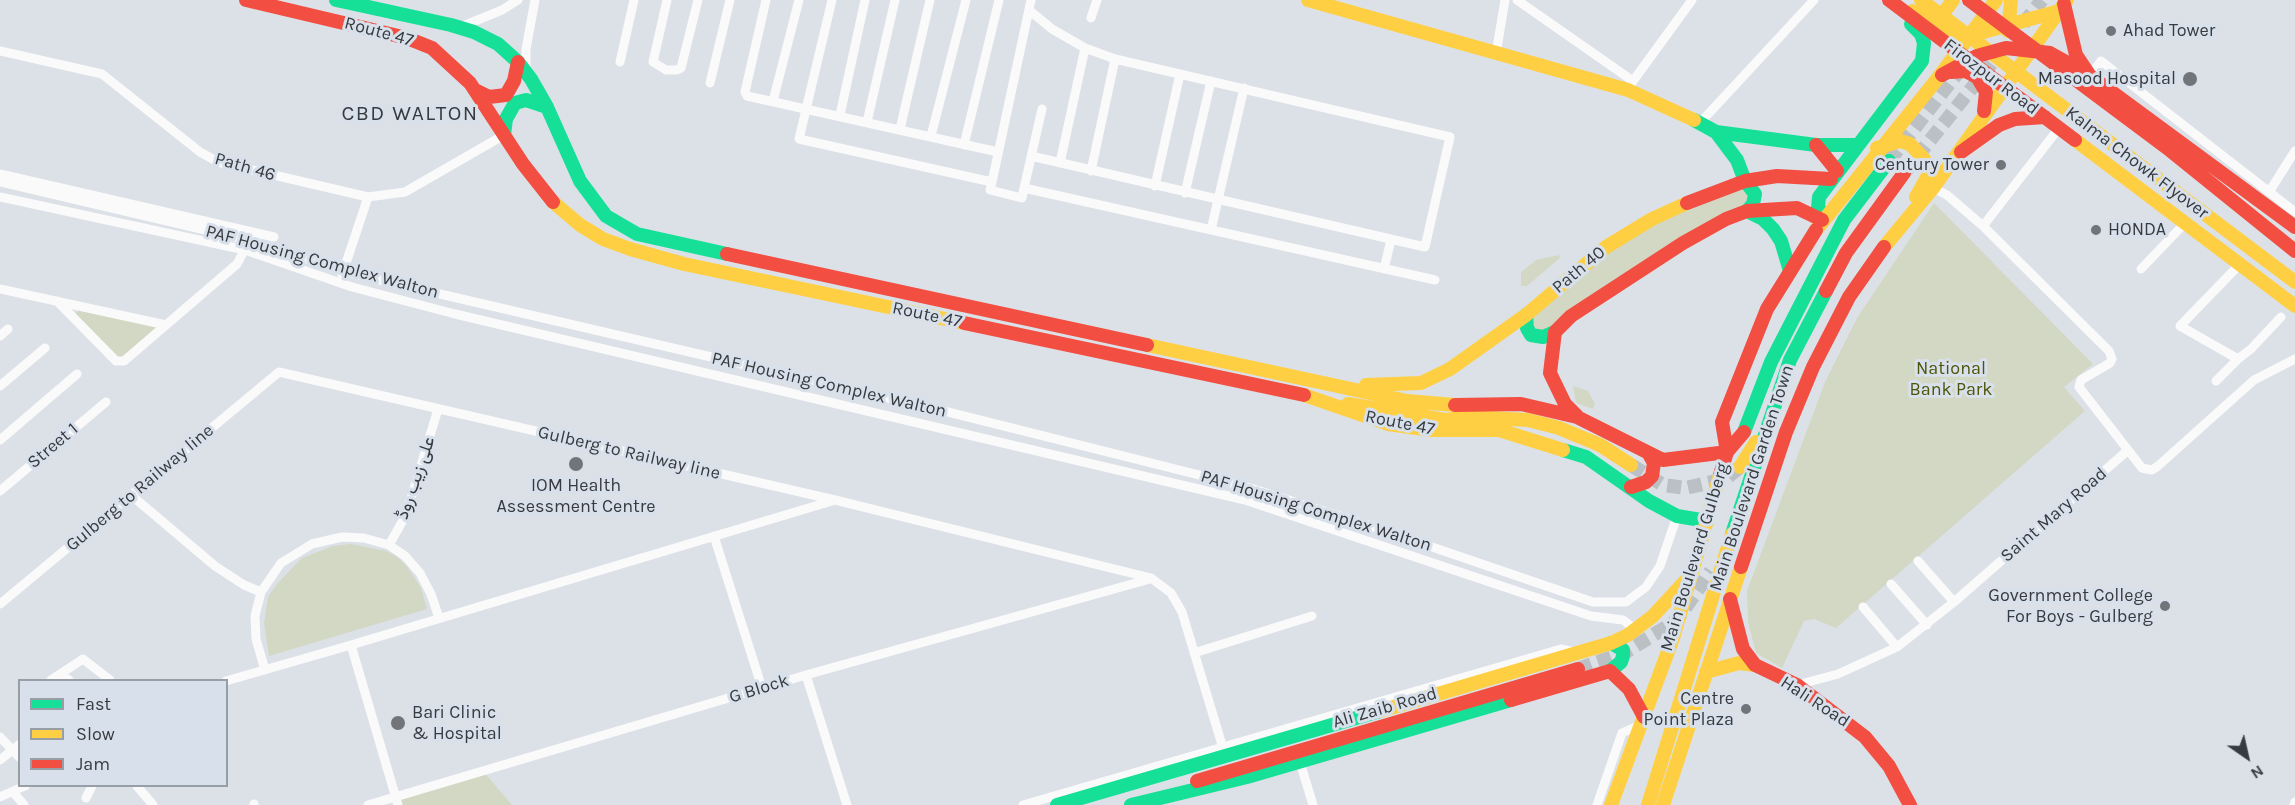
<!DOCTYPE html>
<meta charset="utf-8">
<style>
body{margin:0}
#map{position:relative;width:2295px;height:805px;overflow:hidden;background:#dce1e7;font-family:Karla,sans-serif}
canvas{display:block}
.legend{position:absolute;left:18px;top:679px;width:210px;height:108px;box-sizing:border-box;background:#d8e1eb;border:2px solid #989ea6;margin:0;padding:8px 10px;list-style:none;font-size:18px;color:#373a3e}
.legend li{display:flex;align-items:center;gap:12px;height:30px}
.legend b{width:30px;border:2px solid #989ea6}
.north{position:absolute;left:2217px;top:727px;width:60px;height:60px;-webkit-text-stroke:4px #d8e1eb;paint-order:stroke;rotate:146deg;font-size:16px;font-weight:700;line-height:24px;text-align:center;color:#373a3e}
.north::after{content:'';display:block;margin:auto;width:21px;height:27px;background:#373a3e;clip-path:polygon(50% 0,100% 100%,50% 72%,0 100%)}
</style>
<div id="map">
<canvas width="2295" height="805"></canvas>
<ul class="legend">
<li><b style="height:8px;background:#16e098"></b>Fast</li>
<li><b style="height:8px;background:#ffcf43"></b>Slow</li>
<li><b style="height:8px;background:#f24e42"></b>Jam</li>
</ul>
<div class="north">N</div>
</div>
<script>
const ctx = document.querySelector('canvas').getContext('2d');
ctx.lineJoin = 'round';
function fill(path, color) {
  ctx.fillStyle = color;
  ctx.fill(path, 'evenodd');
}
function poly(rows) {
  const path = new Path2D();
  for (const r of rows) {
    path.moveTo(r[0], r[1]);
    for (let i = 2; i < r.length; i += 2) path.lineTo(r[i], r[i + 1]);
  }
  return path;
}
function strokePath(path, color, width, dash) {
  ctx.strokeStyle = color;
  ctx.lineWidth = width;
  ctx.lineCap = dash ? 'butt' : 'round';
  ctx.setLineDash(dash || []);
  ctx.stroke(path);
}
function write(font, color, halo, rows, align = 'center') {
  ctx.font = font + ' Karla,Vazirmatn,sans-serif';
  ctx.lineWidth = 6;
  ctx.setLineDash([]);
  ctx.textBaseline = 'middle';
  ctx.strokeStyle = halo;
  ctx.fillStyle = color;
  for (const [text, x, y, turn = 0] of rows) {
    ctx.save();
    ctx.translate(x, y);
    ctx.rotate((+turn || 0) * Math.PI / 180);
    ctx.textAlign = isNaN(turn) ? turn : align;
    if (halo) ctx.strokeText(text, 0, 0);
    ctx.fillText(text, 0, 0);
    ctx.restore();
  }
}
const green = poly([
 [1745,181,1755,199,1563,323,1531,335,1533,309,1606,247],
 [1934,203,2093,364,2064,387,2085,411,1836,628,1814,619,1804,621,1782,668,1756,653,1748,622,1747,591,1825,382,1857,318],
 [1559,255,1560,258,1527,286,1521,286,1521,272,1536,260],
 [80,309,159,327,120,359,74,315],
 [1573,386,1588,391,1595,404,1593,409,1576,403],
 [351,544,386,551,396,556,406,565,421,588,427,609,269,656,264,623,268,597,277,584,302,558,333,546],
 [483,771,512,805,398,805,396,797]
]);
const secondaryTunnel = poly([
 [2023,24,2042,0],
 [1889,161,1963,66],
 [1904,173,2003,49],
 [1631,465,1663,485,1686,488,1725,479,1740,467],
 [1578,669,1624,653,1676,621,1711,571]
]);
const street = poly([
 [667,0,653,62,666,70,677,70,681,68,698,0],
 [766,0,745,92,747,96,998,152],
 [832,0,799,139,992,182,990,190,1022,198,1024,188,1435,280],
 [1517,0,1633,81,1628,90],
 [1029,10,1052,29,1085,48,1115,59,1450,137,1425,247,1031,156],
 [1091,18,1097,0],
 [458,28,502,10,518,0],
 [0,51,102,74,200,152,218,162,368,197,405,192,504,135],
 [1496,54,1505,0],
 [620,62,634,0],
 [526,72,526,49,535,0],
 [2090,76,2101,61,2295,212],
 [1633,81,1692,0],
 [710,83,730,0],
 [773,101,799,0],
 [840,115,865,0],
 [867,122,895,0],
 [1699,124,1814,0],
 [900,129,930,0],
 [931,136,966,0],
 [964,145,999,0],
 [1060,163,1085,48],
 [1091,171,1115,59],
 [0,174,274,237],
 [0,182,248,240,354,274,948,412,1247,487,1359,522,1593,602,1626,602,1646,587,1660,566,1677,516],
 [992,182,1031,0],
 [1155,186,1180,74],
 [1024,188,1042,109],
 [1933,188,1947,195,1983,226,2109,351,2112,359,2110,363,2081,380,2079,387,2142,468,2152,470,2158,466,2254,380,2295,359],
 [2269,192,2295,151],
 [1185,193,1211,81],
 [0,197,245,250,352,287,455,314,1245,500,1591,616,1623,620,1636,630],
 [1983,226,2059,128],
 [1211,230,1244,88],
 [2241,263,2180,326,2238,359,2251,349,2281,317],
 [1384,269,1391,240],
 [2141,269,2186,222],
 [342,275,368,197],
 [0,289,166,325],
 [57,301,116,361,124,361,237,264,246,247],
 [0,336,8,329],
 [2216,381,2238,359],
 [0,386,45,348],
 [0,440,77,374],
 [0,491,106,402],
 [131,495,215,566,244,585,261,592],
 [714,536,762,688],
 [389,545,406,515,438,409],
 [1918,561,1954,602],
 [1891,584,1927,625],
 [0,604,279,372,835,500,1151,578,1171,593,1182,612,1222,745],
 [1863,607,1897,647],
 [1194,653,1312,616],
 [265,670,256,639,255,616,261,592,281,563,312,544,342,537,364,538,389,545,405,556,420,573,431,594,439,618],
 [806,675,847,805],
 [66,678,69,680],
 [51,680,83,659,110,680],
 [226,681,351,645],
 [1797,685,1838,674,1897,647,1954,602,2127,451],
 [0,737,20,758],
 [0,760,20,744],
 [1300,762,1313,805],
 [137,786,153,805],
 [13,792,24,805],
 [0,797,25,786],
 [86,798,92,786],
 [254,804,254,805],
 [368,805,806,675,1150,579],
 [398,805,351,645,832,501],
 [1023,805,1561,649,1574,652],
 [1597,805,1622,733,1640,725],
 [2294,805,2295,802]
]);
const fast = poly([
 [336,0,451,25,474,32,498,44,518,62,531,79,547,107,580,181,606,216,637,234,727,254],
 [1694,120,1716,132,1816,145,1857,145],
 [1716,132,1737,160,1745,181,1755,194,1753,204,1747,211,1763,219,1773,229,1781,241,1790,271],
 [504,135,506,119,515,103,526,100,547,107],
 [1825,216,1818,208,1819,197,1922,61,1924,43,1921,34,1911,24],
 [1526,315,1527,328,1531,335,1543,337,1555,332],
 [1744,432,1771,362,1844,220,1889,161],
 [1563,450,1586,457,1649,501,1677,516,1707,521],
 [1732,534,1790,360,1826,291],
 [1610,671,1621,662,1623,656,1623,650,1611,643],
 [1057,805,1380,711],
 [1131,805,1247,777,1511,700]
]);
const slow = poly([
 [1308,0,1628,90,1694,120],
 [1921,0,2295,282],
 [1912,11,1927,18,1940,18,1953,0],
 [1934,26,1944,32,1969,36,2059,11],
 [2008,31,2011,0],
 [2075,140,2295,306],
 [1877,148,1900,141,1910,144,1924,159,1929,174,1916,197],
 [553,202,580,225,603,239,630,249,684,264,964,323],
 [1816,230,1938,78,1996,0],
 [1884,247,1933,188,2067,0],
 [1147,345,1407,401,1455,405],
 [1366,385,1421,383,1450,369,1526,315,1606,247,1652,219,1687,203],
 [1304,395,1388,424,1431,430,1499,430,1563,450],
 [1348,404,1445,420,1472,417,1528,420,1559,428,1600,445,1631,465],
 [1740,467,1756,442],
 [1706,672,1739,663,1755,665],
 [1380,711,1611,643,1628,635,1653,616,1688,578],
 [1611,805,1673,638,1720,475],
 [1648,805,1732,534],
 [1663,805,1741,567]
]);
const jam = poly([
 [246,0,407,38,432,48,470,83,523,164,553,202],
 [1889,0,2075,140],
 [1969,0,2171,151,2295,251],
 [2064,4,2076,55,2090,76,2295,227],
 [1951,72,1966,71,1977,77,1986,92,1984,111],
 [1942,75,1977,56,2006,48,2050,53,2086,73],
 [475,90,489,97,506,95,514,81,518,62],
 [1816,145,1837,171],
 [1961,152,1999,125,2015,119,2045,117],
 [1687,203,1745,181,1777,176,1831,179],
 [727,254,1147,345],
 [1826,291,1846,253,1904,173],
 [964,323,1304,395],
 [1455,405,1521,404,1577,417,1663,460,1727,452,1744,432],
 [1577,416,1565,404,1550,373,1555,332,1571,316,1683,243,1726,219,1747,211,1797,208,1822,220],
 [1720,475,1727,452,1722,422,1767,309,1816,230],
 [1631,487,1646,482,1652,476,1654,463,1649,454],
 [1741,567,1786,432,1813,367,1849,297,1884,247],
 [1730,599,1743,649,1755,665,1797,685,1865,737,1889,766,1910,805],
 [1511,700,1610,671,1629,689,1644,717],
 [1197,781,1578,669]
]);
const markers = [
 [2111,31,6,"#717479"],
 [2190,79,8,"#717479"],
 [2001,165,6,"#717479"],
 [2096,230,6,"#717479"],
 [576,464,8,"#717479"],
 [2165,606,6,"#717479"],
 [1746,709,6,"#717479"],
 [398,723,8,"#717479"]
];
const poiNames = [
 ["Ahad Tower",2123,31,"left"],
 ["Masood Hospital",2176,79],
 ["Century Tower",1989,165],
 ["HONDA",2108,230,"left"],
 ["IOM Health",576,486,"center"],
 ["Assessment Centre",576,507,"center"],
 ["Government College",2153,596],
 ["For Boys - Gulberg",2153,617],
 ["Centre",1734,699],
 ["Point Plaza",1734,720],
 ["Bari Clinic",412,713,"left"],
 ["& Hospital",412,734,"left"]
];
const streetNames = [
 ["Route 47",379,32,15],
 ["Firozpur Road",1991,77,37],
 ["Kalma Chowk Flyover",2137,163,37],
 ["Path 46",245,167,16],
 ["PAF Housing Complex Walton",322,262,15],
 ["Path 40",1579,270,-40],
 ["Route 47",927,315,12],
 ["PAF Housing Complex Walton",829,385,13],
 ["Route 47",1400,423,11],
 ["Street 1",53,446,-40],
 ["Gulberg to Railway line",629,453,13],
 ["علی زیب روڈ",416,478,-71],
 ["Main Boulevard Garden Town",1752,478,-72],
 ["Gulberg to Railway line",140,488,-40],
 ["PAF Housing Complex Walton",1316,511,17],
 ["Saint Mary Road",2054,515,-41],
 ["Main Boulevard Gulberg",1695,557,-73],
 ["G Block",759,689,-17],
 ["Hali Road",1815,702,33],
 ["Ali Zaib Road",1385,708,-16]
];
const parkNames = [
 ["National",1951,369],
 ["Bank Park",1951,390]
];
const quarterNames = [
 ["CBD WALTON",410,114]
];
fill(green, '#d2d8c3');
strokePath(secondaryTunnel, '#bbc0c5', 14, [14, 7]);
strokePath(street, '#fafafb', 9);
strokePath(fast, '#16e098', 14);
strokePath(slow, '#ffcf43', 14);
strokePath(jam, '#f24e42', 14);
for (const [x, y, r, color] of markers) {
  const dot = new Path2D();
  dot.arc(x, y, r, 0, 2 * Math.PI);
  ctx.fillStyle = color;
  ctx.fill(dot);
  strokePath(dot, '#d8e1eb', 2);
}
write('18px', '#373a3e', '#d8e1eb', poiNames, 'right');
write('18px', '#373a3e', '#d8e1eb', streetNames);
write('18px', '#4e5509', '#d8e1eb', parkNames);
ctx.letterSpacing = '1.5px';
write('21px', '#373a3e', '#d8e1eb', quarterNames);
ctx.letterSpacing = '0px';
</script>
